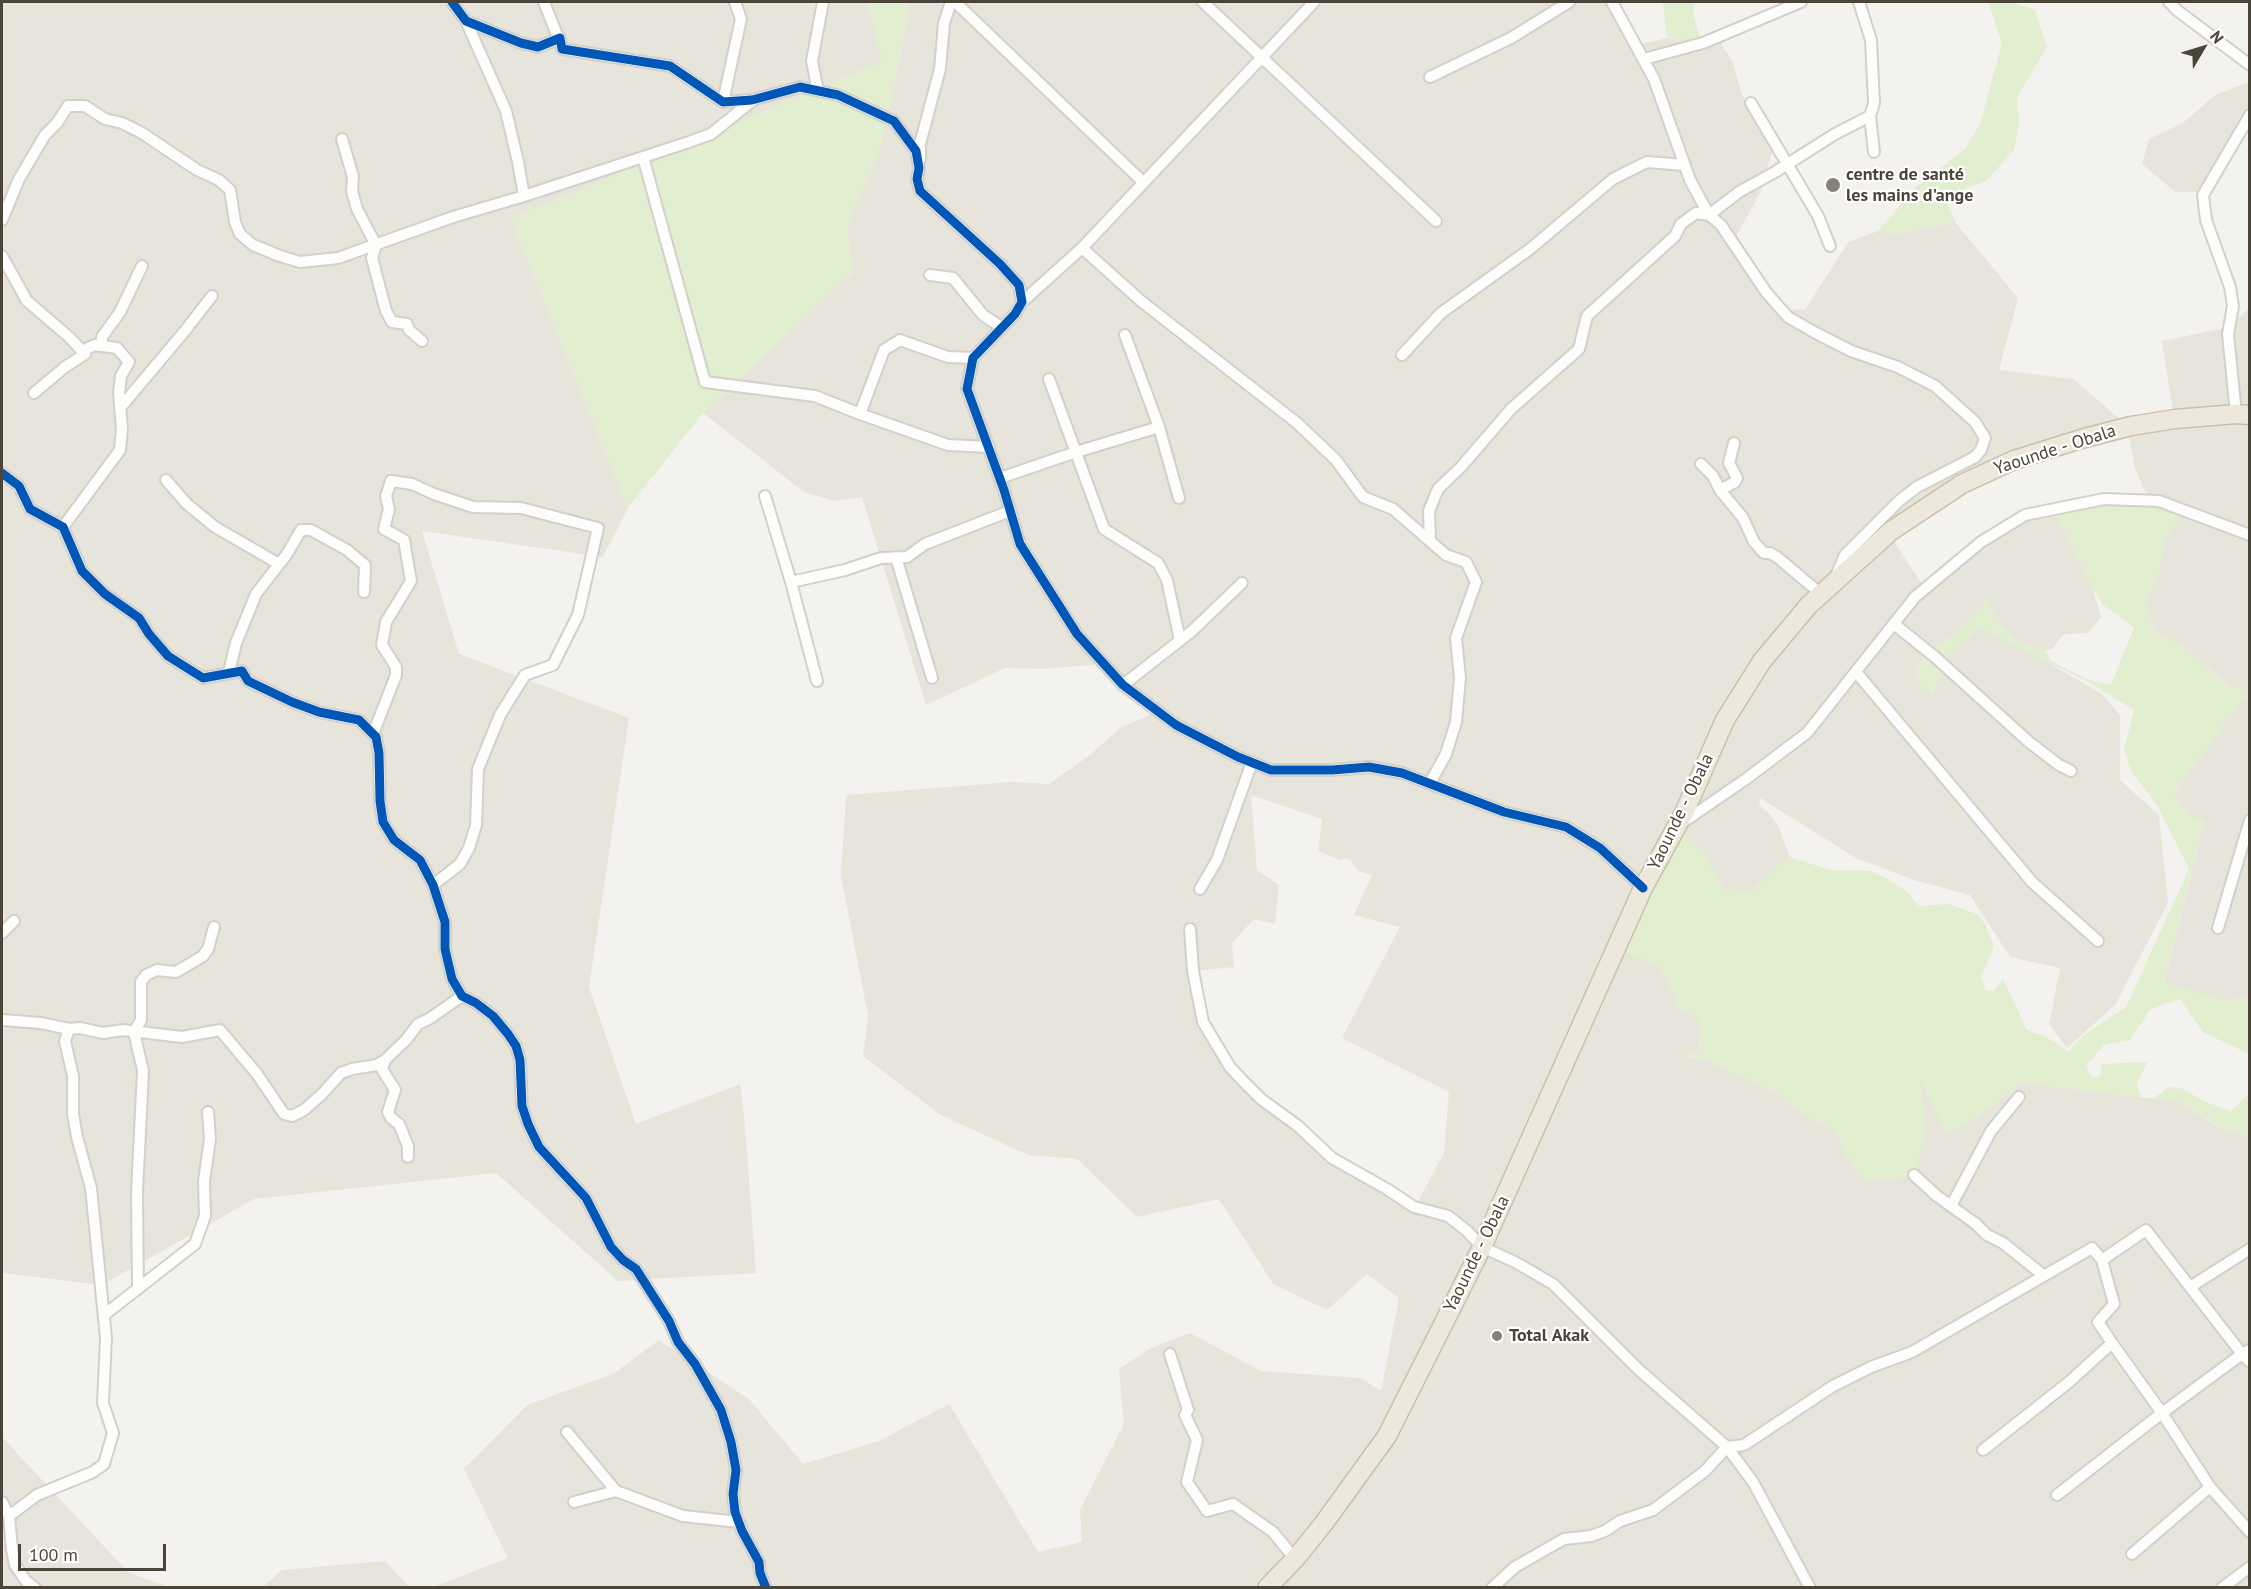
<!DOCTYPE html>
<meta charset="utf-8">
<style>
body{margin:0}
#map{position:relative;width:2251px;height:1589px;overflow:hidden;background:#f4f2ee;font-family:"PT Sans",sans-serif}
canvas{display:block}
.frame{position:absolute;inset:0;border:3px solid #4b4439;pointer-events:none}
.north{position:absolute;left:2173px;top:18px;width:60px;height:60px;-webkit-text-stroke:4px #fff;paint-order:stroke;rotate:52deg;font-size:16px;font-weight:700;line-height:24px;text-align:center;color:#4b4439}
.north::after{content:'';display:block;margin:auto;width:21px;height:27px;background:#4b4439;clip-path:polygon(50% 0,100% 100%,50% 72%,0 100%)}
.scale{position:absolute;left:18px;top:1544px;width:148px;height:27px;box-sizing:border-box;border:3px solid #4b4439;border-top:0;padding-left:8px;font-size:18px;line-height:21px;white-space:nowrap;color:#4b4439;-webkit-text-stroke:4px #fff;paint-order:stroke}
</style>
<div id="map">
<canvas width="2251" height="1589"></canvas>
<div class="frame"></div>
<div class="north">N</div>
<div class="scale">100 m</div>
</div>
<script>
const ctx = document.querySelector('canvas').getContext('2d');
ctx.lineJoin = 'round';
function fill(path, color) {
  ctx.fillStyle = color;
  ctx.fill(path, 'evenodd');
}
function poly(rows) {
  const path = new Path2D();
  for (const r of rows) {
    path.moveTo(r[0], r[1]);
    for (let i = 2; i < r.length; i += 2) path.lineTo(r[i], r[i + 1]);
  }
  return path;
}
function strokePath(path, color, width, dash) {
  ctx.strokeStyle = color;
  ctx.lineWidth = width;
  ctx.lineCap = dash ? 'butt' : 'round';
  ctx.setLineDash(dash || []);
  ctx.stroke(path);
}
function write(font, color, halo, rows, align = 'center') {
  ctx.font = font + ' "PT Sans",sans-serif';
  ctx.lineWidth = 4.5;
  ctx.setLineDash([]);
  ctx.textBaseline = 'middle';
  ctx.strokeStyle = halo;
  ctx.fillStyle = color;
  for (const [text, x, y, turn = 0] of rows) {
    ctx.save();
    ctx.translate(x, y);
    ctx.rotate((+turn || 0) * Math.PI / 180);
    ctx.textAlign = isNaN(turn) ? turn : align;
    if (halo) ctx.strokeText(text, 0, 0);
    ctx.fillText(text, 0, 0);
    ctx.restore();
  }
}
const residential = poly([
 [2,2,867,2,883,61,511,219,628,508,603,557,422,531,459,654,629,718,589,987,636,1124,740,1084,745,1126,756,1273,618,1281,496,1173,254,1199,102,1285,2,1273],
 [909,2,1612,2,1638,45,1667,38,1690,44,1719,40,1733,63,1742,95,1773,150,1761,186,1761,191,1732,244,1775,308,1805,310,1848,242,1878,231,1898,234,1955,222,2018,298,1999,370,2073,379,2127,425,2174,417,2162,341,2230,327,2249,308,2249,691,2233,688,2186,649,2155,630,2144,606,2158,576,2164,542,2183,510,2150,500,2135,469,2127,425,2047,445,1887,531,1923,586,1971,544,2014,518,2052,507,2092,587,2101,617,2088,633,2064,634,2052,649,2045,650,2023,644,2002,627,1987,600,1964,626,1926,656,1919,684,1932,695,1946,657,1978,628,2039,657,2102,694,2120,715,2120,780,2159,815,2168,903,2115,1005,2067,1048,2049,1024,2060,968,2010,957,1970,895,1914,880,1856,858,1760,798,1759,805,1771,815,1779,828,1790,857,1751,891,1724,889,1700,847,1662,970,1680,1008,1701,1020,1699,1052,1684,1056,1705,1060,1771,1090,1803,1113,1835,1130,1846,1154,1863,1179,1919,1078,1966,1125,2022,1083,2179,1102,2214,1124,2249,1139,2249,1587,431,1588,508,1558,464,1469,527,1405,613,1374,659,1340,749,1399,803,1464,879,1441,949,1404,1038,1552,1082,1542,1080,1510,1124,1424,1119,1369,1151,1348,1190,1333,1261,1371,1361,1378,1381,1391,1399,1298,1367,1274,1327,1310,1273,1284,1219,1199,1137,1217,1077,1159,1028,1155,939,1114,863,1056,868,1016,841,875,846,795,1011,782,1049,784,1090,755,1120,728,1156,712,1101,664,1043,669,1005,668,926,705,862,497,834,501,804,492,703,413,863,263,852,271,847,225,880,149,905,33],
 [1251,795,1322,819,1318,851,1340,860,1346,858,1351,861,1358,871,1372,875,1354,915,1400,927,1342,1038,1449,1092,1444,1153,1415,1207,1332,1158,1230,1067,1203,1022,1194,971,1234,967,1232,943,1254,919,1275,924,1279,885,1257,870],
 [2249,82,2249,125,2200,192,2175,192,2142,164,2149,139,2183,123,2215,95],
 [2244,697,2250,700,2249,997,2226,1001,2164,983,2204,821,2190,816,2173,795],
 [2,1437,128,1572,168,1587,2,1587],
 [385,1561,409,1587,263,1587,282,1570]
]);
const green = poly([
 [867,2,909,2,905,33,880,149,847,226,852,271,877,250,703,413,628,508,511,219,882,61],
 [1663,2,1694,2,1693,14,1700,37,1690,44,1667,38],
 [1988,2,2011,2,2035,10,2047,47,2017,97,2019,125,2014,150,1987,180,1955,193,1947,203,1955,222,1898,234,1878,231,1896,211,1905,196,1965,149,1980,124,2002,43],
 [2150,500,2184,510,2164,542,2158,576,2144,606,2155,630,2186,649,2233,688,2249,691,2250,700,2244,698,2173,795,2190,816,2204,820,2164,982,2226,1001,2249,997,2249,1054,2203,1032,2180,999,2151,1009,2130,1040,2104,1045,2086,1066,2093,1079,2101,1073,2102,1064,2147,1062,2137,1085,2141,1097,2154,1098,2169,1087,2184,1089,2203,1101,2231,1111,2249,1093,2249,1139,2215,1124,2179,1102,2022,1083,1966,1125,1947,1134,1920,1080,1926,1130,1914,1175,1886,1181,1863,1179,1846,1154,1835,1130,1803,1113,1771,1090,1705,1060,1682,1055,1699,1051,1701,1020,1680,1008,1662,970,1616,948,1673,828,1700,847,1724,889,1751,891,1790,857,1830,870,1871,871,1888,879,1906,891,1919,906,1948,904,1977,914,1985,924,1994,947,1981,976,1986,991,1994,991,2003,979,2027,1030,2046,1037,2068,1051,2085,1034,2126,1007,2189,869,2158,807,2130,769,2124,749,2134,710,2088,682,1978,628,1946,657,1932,695,1919,684,1915,668,1926,656,1964,626,1987,599,2002,627,2023,644,2045,650,2051,661,2087,679,2111,685,2134,628,2103,605,2092,587,2052,507,2099,507]
]);
const street = poly([
 [452,2,466,21,521,43,538,47,560,38,562,49,670,66,723,102,752,100,800,87,838,95,894,121,916,151,919,168,917,179,920,191,1000,264,1019,285,1022,302,1015,314,973,358,967,389,1004,490,1020,544,1077,634,1123,685,1176,725,1238,757,1271,770,1332,770,1369,767,1402,773,1504,812,1566,827,1600,848,1643,888],
 [544,2,557,35,560,38],
 [955,2,1143,182],
 [1203,2,1436,221],
 [1612,2,1654,79,1690,180,1709,215,1721,225,1766,292,1788,317,1814,332,1851,351,1898,367,1935,386,1975,422,1985,438,1981,450,1975,457,1917,487,1899,501,1845,555,1836,576],
 [1859,2,1871,40,1874,103,1870,116,1874,152],
 [2169,2,2178,11,2250,65],
 [466,21,506,111,518,162,524,196],
 [1644,59,1703,43,1801,2],
 [1430,77,1511,38,1569,2],
 [818,91,812,61,823,2],
 [723,102,741,19,735,2],
 [1751,103,1818,216,1830,246],
 [342,139,353,177,352,191,357,209,376,245,372,258,386,311,392,322,407,324,409,330,422,341],
 [643,157,705,382,815,396,860,414,948,445,989,447],
 [920,159,920,144,940,69,944,23,951,2],
 [2,220,19,179,45,135,57,123,68,106,85,106,105,119,122,123,142,133,197,170,219,180,230,190,235,222,240,234,253,245,280,256,300,262,338,258,453,217,524,196,686,143,711,134,752,101],
 [1082,248,1141,301,1297,423,1336,460,1363,497,1393,509,1446,555,1466,562,1476,582,1456,638,1460,678,1456,722,1446,754,1430,783],
 [2,256,27,301,69,337,85,354],
 [930,275,953,278,983,315,1001,327],
 [1022,302,1082,248,1314,2],
 [1125,335,1159,427,1179,498],
 [101,346,102,337,120,312,142,266],
 [1402,355,1441,313,1530,249,1613,179,1647,162,1685,165],
 [1049,379,1104,529,1158,563,1167,580,1180,640],
 [34,393,65,367,85,354,86,349,95,345,117,348,129,362,121,376,119,393,122,429,120,450,63,527],
 [120,408,184,332,212,296],
 [860,414,884,350,900,340,948,357,973,358],
 [2236,414,2228,334,2233,306,2230,287,2206,220,2203,195,2250,115],
 [1734,443,1729,463,1737,478,1735,482,1720,490,1743,518,1754,542,1764,553,1770,553,1777,557,1821,594],
 [1701,464,1713,476,1720,490],
 [2,473,19,486,30,509,63,527,82,571,105,594,139,618,149,634,168,656,203,678,242,671,248,681,292,702,319,712,359,720,376,737,379,753,380,801,383,822,394,840,420,860,433,885,445,922,445,949,452,979,462,996,476,1003,493,1016,508,1034,516,1046,520,1060,522,1106,528,1124,539,1147,586,1198,611,1247,623,1260,636,1269,669,1321,678,1342,695,1364,721,1410,731,1442,736,1470,733,1494,735,1512,742,1531,759,1562,760,1573,766,1588],
 [1000,478,1076,452,1159,427],
 [166,480,187,504,215,527,279,564],
 [765,496,791,582,817,681],
 [1430,541,1429,511,1438,489,1461,467,1511,409,1579,349,1587,316,1675,236,1681,224,1696,213,1709,215,1739,192,1775,172,1835,134,1870,116],
 [896,557,932,678],
 [791,582,845,570,881,558,907,557,925,544,1010,511],
 [1894,624,1935,657,2029,742,2059,765,2071,771],
 [229,672,236,643,256,594,287,554,301,530,311,530,347,550,365,565,364,592],
 [1856,672,2032,882,2098,941],
 [1123,685,1192,631,1242,583],
 [373,734,396,675,396,667,382,645,386,622,411,581,404,540,384,529,389,509,386,496,391,481,412,484,434,494,473,507,521,508,598,528,578,615,553,665,525,675,500,715,478,769,476,825,469,848,460,864,433,885],
 [1682,823,1746,779,1807,733,1915,597,1981,542,2025,515,2104,499,2159,501,2250,535],
 [1200,889,1217,860,1252,762],
 [2218,928,2250,820],
 [1190,929,1193,971,1203,1022,1230,1067,1244,1082,1261,1099,1298,1126,1332,1158,1387,1189,1414,1207,1448,1216,1467,1231,1482,1247,1515,1262,1553,1284,1638,1369,1727,1447,1753,1482,1810,1588],
 [2,933,14,921],
 [2,1020,41,1023,69,1029],
 [385,1060,382,1069,395,1090,388,1112,391,1118,399,1124,408,1146,408,1157],
 [1914,1175,1937,1196,1976,1224,1987,1235,2003,1243,2043,1275],
 [1951,1206,1991,1131,2019,1097],
 [2102,1260,2114,1304,2098,1322,2112,1343],
 [2190,1287,2242,1354,2250,1350],
 [138,1289,137,1192,143,1071,134,1032,141,1020,141,982,146,975,157,970,176,972,203,956,208,949,214,927],
 [104,1315,195,1244,205,1216,204,1181,210,1139,208,1112],
 [1170,1354,1188,1410,1185,1415,1197,1440,1187,1482,1207,1511,1233,1504,1273,1532,1295,1559],
 [567,1432,616,1491],
 [1983,1450,2069,1382,2112,1343,2162,1413,2242,1354,2250,1362],
 [2057,1495,2162,1413,2210,1487],
 [2,1502,9,1516,12,1549,15,1565,26,1581,35,1588],
 [574,1502,616,1491,683,1516,739,1522],
 [9,1516,37,1495,93,1472,104,1464,113,1433,103,1403,106,1338,91,1188,77,1137,73,1114,73,1076,65,1041,69,1029,80,1028,103,1033,123,1030,182,1037,220,1030,257,1074,284,1114,292,1116,304,1110,322,1094,341,1073,352,1069,377,1065,385,1060,406,1040,418,1024,429,1019,462,996],
 [2132,1554,2210,1487,2250,1532],
 [1492,1588,1515,1567,1564,1539,1591,1536,1605,1531,1620,1521,1653,1510,1705,1471,1727,1447,1744,1445,1833,1386,1871,1367,1912,1352,2092,1248,2102,1260,2146,1230,2190,1287,2250,1249],
 [2222,1588,2250,1567]
]);
const highway = poly([
 [1267,1588,1295,1559,1324,1523,1387,1436,1482,1247,1643,888,1684,813,1725,720,1762,661,1809,605,1891,531,1962,484,2014,460,2081,439,2131,426,2175,419,2236,414,2250,415]
]);
const cycleway = poly([
 [452,2,466,21,521,43,538,47,560,38,562,49,670,66,723,102,752,100,800,87,838,95,894,121,916,151,919,168,917,179,920,191,1000,264,1019,285,1022,302,1015,314,973,358,967,389,1004,490,1020,544,1077,634,1123,685,1176,725,1238,757,1271,770,1332,770,1369,767,1402,773,1504,812,1566,827,1600,848,1643,888],
 [2,473,19,486,30,509,63,527,82,571,105,594,139,618,149,634,168,656,203,678,242,671,248,681,292,702,319,712,359,720,376,737,379,753,380,801,383,822,394,840,420,860,433,885,445,922,445,949,452,979,462,996,476,1003,493,1016,508,1034,516,1046,520,1060,522,1106,528,1124,539,1147,586,1198,611,1247,623,1260,636,1269,669,1321,678,1342,695,1364,721,1410,731,1442,736,1470,733,1494,735,1512,742,1531,759,1562,760,1573,766,1588]
]);
const markers = [
 [1833,185,8,"#868178"],
 [1497,1336,6,"#868178"]
];
const poiNames = [
 ["centre de santé",1846,175],
 ["les mains d'ange",1846,196],
 ["Total Akak",1509,1336]
];
const streetNames = [
 ["Yaounde - Obala",2055,450,-18],
 ["Yaounde - Obala",1681,812,-64],
 ["Yaounde - Obala",1477,1254,-64]
];
fill(residential, '#e7e4dc');
fill(green, '#e1eecf');
strokePath(street, '#d2d0cb', 14);
strokePath(highway, '#ccbfa9', 21);
strokePath(street, '#fdfdfc', 10);
strokePath(highway, '#ede8db', 18);
strokePath(cycleway, '#0057b8', 9);
for (const [x, y, r, color] of markers) {
  const dot = new Path2D();
  dot.arc(x, y, r, 0, 2 * Math.PI);
  ctx.fillStyle = color;
  ctx.fill(dot);
  strokePath(dot, '#fff', 2);
}
write('bold 18px', '#4b4439', '#fff', poiNames, 'left');
write('18px', '#4b4439', '#fff', streetNames);
</script>
